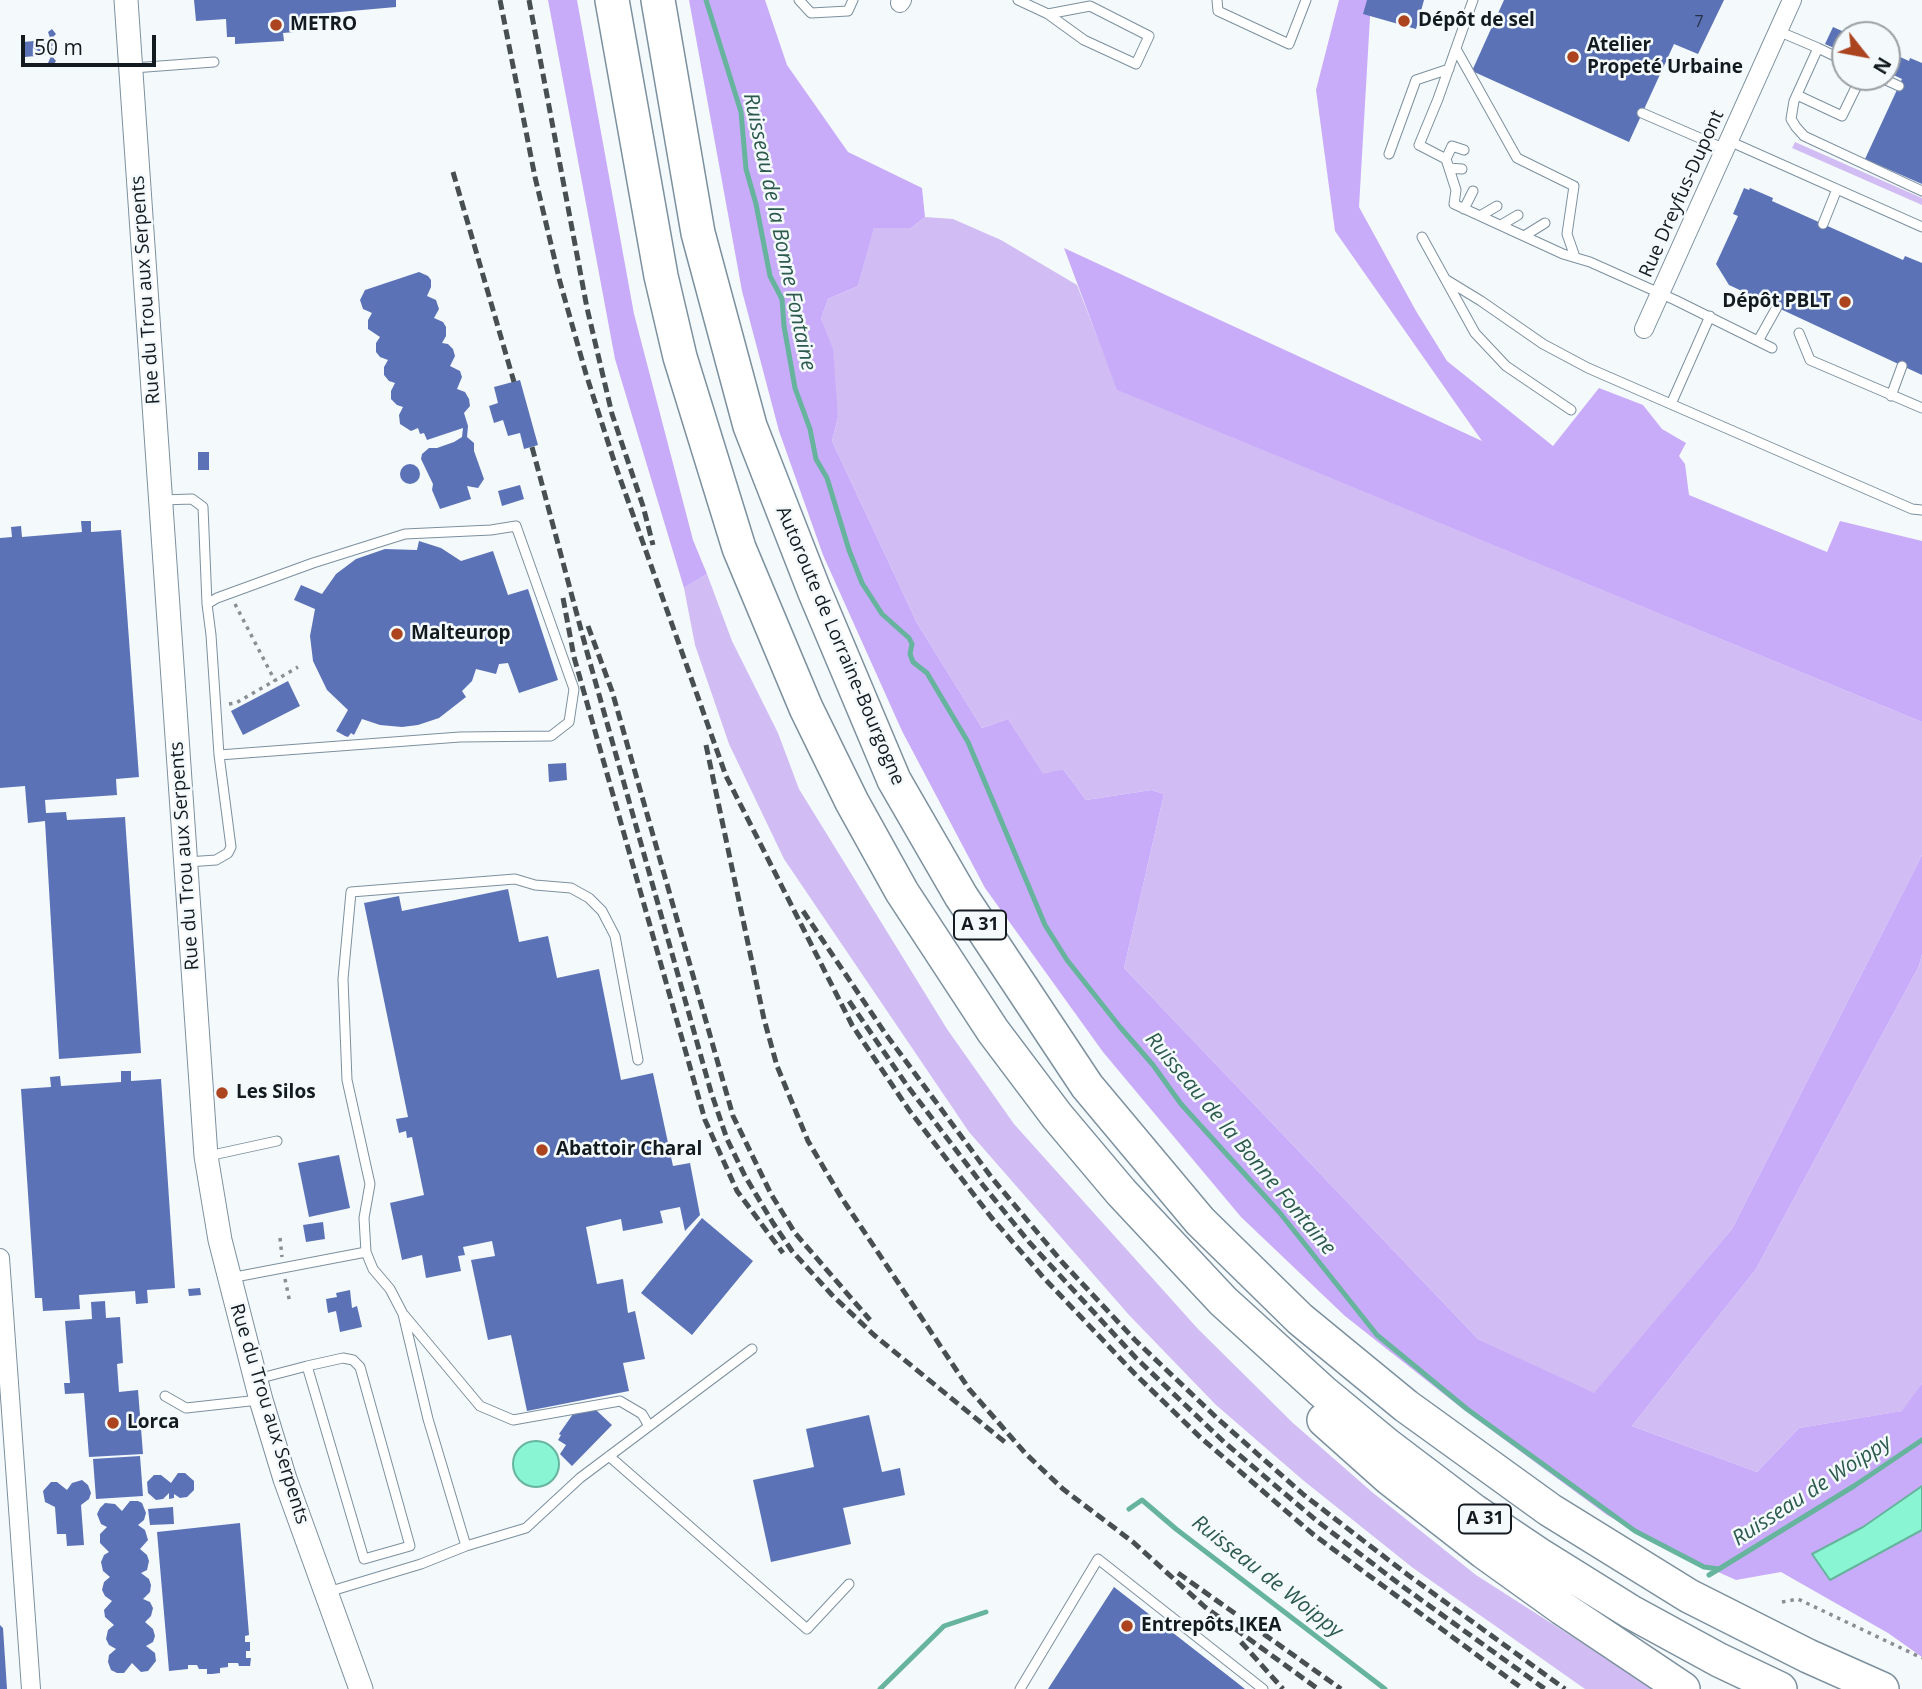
<!DOCTYPE html>
<meta charset="utf-8">
<style>
body{margin:0}
#map{position:relative;width:1922px;height:1689px;overflow:hidden;background:#f4f9fc;font-family:"Open Sans",sans-serif}
canvas{display:block}
.north{position:absolute;left:1831px;top:21px;width:70px;height:70px;box-sizing:border-box;background:#f4f9fc;border:2px solid #9aa0a4;border-radius:50%;rotate:121deg;font-size:19px;font-weight:700;line-height:28px;text-align:center;color:#131b20}
.north::after{content:'';display:block;margin:auto;width:24px;height:32px;background:#ab441f;clip-path:polygon(50% 0,100% 100%,50% 72%,0 100%)}
.scale{position:absolute;left:21px;top:35px;width:135px;height:32px;box-sizing:border-box;border:4px solid #131b20;border-top:0;padding-left:9px;font-size:21px;line-height:24px;white-space:nowrap;color:#131b20;-webkit-text-stroke:5px #f4f9fc;paint-order:stroke}
</style>
<div id="map">
<canvas width="1922" height="1689"></canvas>
<div class="north">N</div>
<div class="scale">50 m</div>
</div>
<script>
const ctx = document.querySelector('canvas').getContext('2d');
ctx.lineJoin = 'round';
function fill(path, color) {
  ctx.fillStyle = color;
  ctx.fill(path, 'evenodd');
}
function poly(rows) {
  const path = new Path2D();
  for (const r of rows) {
    if (r.length === 3) {
      path.moveTo(r[0] + r[2], r[1]);
      path.arc(r[0], r[1], r[2], 0, 2 * Math.PI);
      continue;
    }
    path.moveTo(r[0], r[1]);
    for (let i = 2; i < r.length; i += 2) path.lineTo(r[i], r[i + 1]);
  }
  return path;
}
function strokePath(path, color, width, dash) {
  ctx.strokeStyle = color;
  ctx.lineWidth = width;
  ctx.lineCap = dash ? 'butt' : 'round';
  ctx.setLineDash(dash || []);
  ctx.stroke(path);
}
function write(font, color, halo, rows, align = 'center') {
  ctx.font = font + ' "Open Sans",sans-serif';
  ctx.lineWidth = 5;
  ctx.setLineDash([]);
  ctx.textBaseline = 'middle';
  ctx.strokeStyle = halo;
  ctx.fillStyle = color;
  for (const [text, x, y, turn = 0] of rows) {
    ctx.save();
    ctx.translate(x, y);
    ctx.rotate((+turn || 0) * Math.PI / 180);
    ctx.textAlign = isNaN(turn) ? turn : align;
    if (halo) ctx.strokeText(text, 0, 0);
    ctx.fillText(text, 0, 0);
    ctx.restore();
  }
}
const green = poly([
 [1795,142,1922,198,1922,205,1792,148],
 [925,217,953,219,1001,240,1077,285,1118,390,1922,722,1922,855,1732,1229,1594,1394,1478,1339,1124,968,1164,794,1151,790,1086,800,1063,769,1043,775,1008,719,982,728,917,623,832,441,838,417,821,319,828,299,858,286,874,227,911,228],
 [707,574,732,641,778,733,799,789,947,1029,1014,1124,1198,1329,1293,1423,1372,1492,1476,1575,1654,1689,1585,1689,1413,1568,1304,1481,1216,1405,1129,1315,969,1132,784,859,729,744,695,645,684,588],
 [1922,954,1922,1383,1903,1411,1799,1428,1757,1472,1632,1426,1756,1269,1919,966]
]);
const forest = poly([
 [548,0,577,0,634,314,693,540,707,574,684,588,615,359],
 [689,0,765,0,787,65,848,152,922,188,925,217,911,228,874,228,858,286,828,299,821,319,833,349,838,417,832,441,917,623,982,728,1008,719,1043,774,1063,769,1086,800,1151,790,1164,794,1124,968,1478,1339,1594,1393,1732,1229,1922,855,1922,954,1919,966,1756,1269,1632,1426,1757,1472,1799,1428,1902,1411,1922,1383,1922,1486,1863,1527,1812,1555,1881,1551,1922,1530,1922,1657,1888,1633,1781,1572,1736,1580,1660,1546,1607,1515,1464,1410,1345,1316,1241,1217,1103,1052,985,888,902,731,823,555,779,431,742,291],
 [1339,0,1371,0,1359,207,1416,311,1447,361,1553,446,1599,388,1643,405,1662,429,1686,443,1679,456,1685,464,1689,495,1827,552,1840,521,1922,541,1922,722,1117,390,1064,248,1482,441,1335,231,1316,90]
]);
const water = poly([
 [536,1464,23],
 [1922,1486,1922,1530,1830,1580,1812,1554,1863,1527,1922,1486]
]);
const stream = poly([
 [706,0,741,112,746,169,756,204,770,276,782,299,784,326,795,388,810,429,816,459,827,478,849,550,862,583,882,614,909,638,912,644,910,654,913,662,927,673,968,742,1045,925,1067,960,1120,1027,1153,1065,1181,1104,1280,1213,1377,1335,1467,1409,1635,1531,1704,1567,1719,1569,1709,1575],
 [1129,1509,1142,1500,1176,1529,1385,1689],
 [1719,1569,1854,1486,1922,1440],
 [880,1689,944,1626,986,1612]
]);
const building = poly([
 [194,0,396,0,396,7,317,14,318,30,283,33,284,41,235,44,235,37,227,37,226,19,196,21],
 [1367,0,1424,0,1416,29,1363,14],
 [1504,0,1724,0,1698,54,1674,44,1629,142,1472,71],
 [1833,27,1851,35,1845,35,1845,53,1825,44],
 [52,29,56,34,52,38,55,44,50,47,46,42,50,38,48,32],
 [45,40,46,55,25,57,23,42],
 [51,47,55,52,52,56,56,61,53,65,48,63,51,56,46,52],
 [1887,51,1909,61,1910,58,1922,63,1922,184,1865,159,1902,79,1887,72],
 [1744,188,1749,190,1750,188,1773,198,1772,201,1903,260,1905,256,1922,263,1922,375,1729,285,1716,264,1738,216,1733,214],
 [419,272,428,276,431,280,431,287,427,296,436,300,439,309,434,318,443,322,446,327,446,336,442,343,448,344,453,349,455,356,450,366,460,371,462,377,457,389,465,392,469,399,470,406,464,413,468,426,467,437,474,443,474,451,484,479,478,488,467,486,471,499,440,509,432,490,433,484,421,459,422,454,429,448,437,448,454,442,462,437,463,428,427,440,424,433,420,434,418,428,411,431,400,424,399,415,403,407,397,405,391,399,391,391,395,383,389,381,384,375,384,367,388,360,380,357,376,352,376,343,380,337,368,329,368,320,372,313,363,309,360,300,365,290],
 [520,380,538,445,524,449,520,433,508,436,503,420,494,423,489,406,498,403,494,387],
 [198,452,209,452,209,470,198,470],
 [410,474,10],
 [520,485,524,499,502,506,498,491],
 [81,521,91,521,91,532,121,530,139,777,116,779,117,795,45,800,46,813,66,812,67,820,125,817,141,1053,59,1059,45,821,28,823,25,786,0,788,0,538,12,537,11,527,21,526,22,537,82,532],
 [419,541,441,548,461,561,493,551,508,595,528,589,558,680,519,693,508,663,499,664,496,674,476,669,472,681,462,691,466,697,439,718,418,725,402,727,380,725,362,719,354,735,351,733,348,737,345,736,336,731,348,710,327,690,313,661,310,636,315,609,294,600,301,585,322,594,336,574,356,559,385,549,417,550],
 [288,681,300,706,243,735,231,711],
 [566,763,567,780,549,782,548,764],
 [508,889,519,942,548,936,557,978,599,969,621,1080,653,1073,673,1166,690,1163,700,1215,685,1231,680,1207,660,1211,663,1223,623,1231,621,1219,586,1227,597,1284,623,1279,628,1313,635,1311,645,1359,623,1363,629,1391,527,1411,511,1335,488,1340,471,1260,495,1256,492,1241,463,1247,465,1255,458,1256,461,1271,426,1278,422,1255,402,1260,390,1203,424,1195,412,1137,407,1138,406,1131,399,1133,396,1119,408,1117,364,903,399,896,402,911],
 [121,1071,131,1071,131,1081,161,1079,175,1288,147,1290,148,1303,136,1304,135,1291,79,1295,80,1309,43,1311,42,1298,35,1298,21,1089,51,1087,50,1077,60,1076,61,1086,121,1082],
 [339,1155,350,1208,309,1217,298,1163],
 [702,1218,753,1261,692,1335,641,1293],
 [323,1222,325,1239,306,1242,303,1225],
 [200,1288,201,1295,189,1296,188,1289],
 [350,1290,352,1308,357,1306,362,1327,340,1332,336,1311,328,1313,326,1299,337,1297,336,1293],
 [105,1301,106,1318,120,1317,123,1363,117,1364,119,1392,138,1390,143,1454,89,1457,84,1393,65,1394,64,1383,70,1383,65,1321,92,1319,91,1302],
 [596,1410,612,1425,572,1466,560,1454,566,1445,558,1440,561,1435,559,1434,573,1414],
 [869,1415,882,1472,900,1468,905,1495,843,1508,851,1544,771,1562,753,1480,814,1467,806,1429],
 [140,1456,143,1496,96,1499,93,1459],
 [178,1473,185,1473,194,1481,194,1490,187,1497,180,1498,174,1494,174,1498,169,1499,169,1493,163,1499,156,1500,148,1493,147,1482,154,1475,161,1475,171,1483],
 [82,1480,88,1485,91,1493,89,1499,81,1505,84,1545,67,1546,66,1534,57,1534,55,1507,45,1502,43,1491,51,1482,57,1482,67,1490,72,1483],
 [130,1501,138,1501,142,1503,146,1513,144,1520,138,1525,145,1530,148,1540,140,1549,147,1555,149,1561,147,1570,141,1573,149,1579,151,1585,150,1592,143,1599,150,1602,153,1608,151,1616,145,1622,153,1629,155,1636,153,1642,146,1646,155,1653,156,1661,148,1671,141,1672,132,1663,124,1673,117,1673,111,1670,108,1662,109,1655,116,1649,109,1645,106,1639,108,1630,114,1625,105,1617,104,1610,112,1601,105,1596,102,1590,104,1582,110,1577,103,1571,101,1562,104,1555,109,1552,100,1543,100,1534,107,1527,101,1524,97,1514,100,1508,105,1503,115,1504,122,1511],
 [173,1507,174,1524,150,1525,148,1509],
 [240,1523,249,1635,245,1636,245,1642,250,1642,250,1651,246,1651,246,1658,251,1658,250,1666,239,1666,238,1663,228,1663,228,1667,220,1668,220,1673,212,1674,207,1674,207,1669,199,1669,197,1665,188,1665,188,1669,169,1671,157,1532],
 [1114,1587,1231,1678,1245,1689,1048,1689],
 [0,1625,3,1628,7,1689,0,1689]
]);
const path = poly([
 [235,604,275,681],
 [229,704,236,703,298,667],
 [280,1238,282,1257],
 [285,1279,290,1303],
 [1782,1602,1798,1599,1922,1658]
]);
const service = poly([
 [799,0,811,13,848,11,853,0],
 [1018,0,1048,14,1084,40,1136,64,1149,36,1090,6,1048,14],
 [1217,0,1218,11,1289,44,1306,0],
 [1473,0,1438,99,1419,145,1446,159,1456,190,1454,204,1563,254,1590,262,1675,300,1772,348],
 [1778,31,1818,48,1794,101,1791,119,1796,127,1804,136,1922,191],
 [1818,48,1845,61],
 [1456,49,1517,158,1574,186,1567,234,1575,257],
 [133,68,214,62],
 [1879,77,1899,86],
 [1797,95,1842,116,1861,77],
 [1642,113,1725,149],
 [1729,141,1922,227],
 [1389,154,1416,80,1449,69],
 [1446,159,1452,146,1464,150],
 [1449,168,1462,169],
 [1464,209,1473,191],
 [1480,216,1497,206],
 [1823,224,1837,189],
 [1501,225,1518,215],
 [1524,236,1545,223],
 [1422,237,1475,333,1506,366,1571,410],
 [1445,279,1481,301,1543,344,1588,368,1912,509,1922,510],
 [1799,333,1810,360,1922,408],
 [1758,341,1777,307],
 [1891,396,1902,366],
 [1671,404,1710,316],
 [162,500,192,499,203,507,207,604,211,635,219,755,231,847,228,853,216,860,187,862],
 [207,604,217,598,313,563,405,534,491,530,516,526,574,689,569,722,551,736,460,737,219,755],
 [638,1060,615,936,602,911,589,898,571,888,535,885,515,879,351,892,343,979,347,1080,370,1184,364,1218,366,1252,373,1269,390,1289,403,1314,428,1419,466,1546,526,1528,580,1478,752,1349],
 [208,1156,277,1141],
 [230,1278,366,1252],
 [404,1315,480,1406,513,1420,620,1401,642,1414,649,1426],
 [257,1379,284,1372,307,1366,343,1358,353,1360,360,1367,410,1546,364,1559,307,1366],
 [165,1396,186,1408,259,1400],
 [609,1456,807,1629,849,1584],
 [328,1592,421,1564,466,1546],
 [1020,1689,1098,1559,1263,1689]
]);
const minor = poly([
 [900,3,902,0],
 [1644,329,1792,0],
 [0,1258,31,1689]
]);
const tertiary = poly([
 [126,0,206,1156,220,1240,261,1400,285,1479,361,1689]
]);
const motorway = poly([
 [612,0,661,276,680,357,739,548,806,708,852,802,902,892,993,1031,1057,1116,1121,1192,1223,1301,1323,1392,1387,1445,1474,1511,1538,1554,1631,1612,1719,1660,1780,1689],
 [658,0,698,233,750,426,814,590,894,780,961,896,1087,1086,1200,1221,1300,1319,1406,1406,1550,1510,1689,1596,1808,1656,1882,1689],
 [1324,1420,1389,1478,1484,1552,1562,1608,1683,1689]
]);
const rail = poly([
 [500,0,535,177,560,282,586,374,616,467,726,776,852,1025,909,1110,991,1217,1043,1277,1135,1374,1201,1438,1314,1535,1523,1689],
 [529,0,587,308,612,414,643,506,653,545],
 [453,172,514,382],
 [532,447,587,652,711,1092,727,1139,745,1176,773,1223,792,1251,832,1295,874,1335,1006,1443],
 [563,598,574,657,705,1120,737,1191,783,1253],
 [588,626,612,691,733,1116,771,1194,795,1233,870,1320],
 [706,745,764,1019,777,1066,808,1141,841,1197,969,1389,1026,1454,1063,1489,1133,1542,1205,1607,1318,1689],
 [803,911,885,1033,992,1178,1062,1262,1135,1340,1218,1419,1304,1495,1408,1575,1565,1689],
 [849,1001,906,1084,978,1179,1029,1242,1136,1358,1224,1442,1317,1521,1402,1586,1545,1689],
 [1178,1573,1341,1689],
 [1241,1642,1283,1689]
]);
const markers = [
 [1404,21,7,"#ab441f"],
 [276,25,7,"#ab441f"],
 [1573,57,7,"#ab441f"],
 [1845,302,7,"#ab441f"],
 [397,634,7,"#ab441f"],
 [222,1093,7,"#ab441f"],
 [542,1150,7,"#ab441f"],
 [113,1423,7,"#ab441f"],
 [1127,1626,7,"#ab441f"]
];
const numberNames = [
 ["7",1699,22]
];
const shields = [
 [980,925,52],
 [1485,1519,52]
];
const shieldNames = [
 ["A 31",980,925],
 ["A 31",1485,1519]
];
const poiNames = [
 ["Dépôt de sel",1418,21],
 ["METRO",290,25],
 ["Atelier",1587,46],
 ["Propeté Urbaine",1587,68],
 ["Dépôt PBLT",1831,302,"right"],
 ["Malteurop",411,634],
 ["Les Silos",236,1093],
 ["Abattoir Charal",556,1150],
 ["Lorca",127,1423],
 ["Entrepôts IKEA",1141,1626]
];
const streetNames = [
 ["Rue Dreyfus-Dupont",1682,194,-66],
 ["Rue du Trou aux Serpents",146,290,-94],
 ["Autoroute de Lorraine-Bourgogne",840,646,67],
 ["Rue du Trou aux Serpents",185,856,-94],
 ["Rue du Trou aux Serpents",269,1414,73]
];
const waterNames = [
 ["Ruisseau de la Bonne Fontaine",779,232,78],
 ["Ruisseau de la Bonne Fontaine",1240,1144,50],
 ["Ruisseau de Woippy",1812,1491,-33],
 ["Ruisseau de Woippy",1267,1577,38]
];
fill(green, '#d1bdf4');
fill(forest, '#c9acf9');
fill(water, '#89f5d3');
strokePath(water, '#66b49d', 2);
strokePath(stream, '#66b49d', 5);
fill(building, '#5b72b7');
strokePath(service, '#7c909e', 11);
strokePath(minor, '#7c909e', 20);
strokePath(tertiary, '#7c909e', 25);
strokePath(motorway, '#7c909e', 36);
strokePath(path, '#898f93', 3.5, [3.5, 5]);
strokePath(service, '#fff', 9);
strokePath(minor, '#fff', 18);
strokePath(tertiary, '#fff', 23);
strokePath(motorway, '#fff', 33);
strokePath(rail, '#484f53', 5, [10, 5]);
for (const [x, y, r, color] of markers) {
  const dot = new Path2D();
  dot.arc(x, y, r, 0, 2 * Math.PI);
  ctx.fillStyle = color;
  ctx.fill(dot);
  strokePath(dot, '#f4f9fc', 2.5);
}
write('16px', '#253146', null, numberNames);
for (const [x, y, w] of shields) {
  const box = new Path2D();
  box.roundRect(x - w / 2, y - 14.5, w, 29, 5);
  ctx.fillStyle = '#f4f9fc';
  ctx.fill(box);
  strokePath(box, '#131b20', 2);
}
write('bold 18px', '#131b20', null, shieldNames);
write('bold 19px', '#131b20', '#f4f9fc', poiNames, 'left');
write('19px', '#131b20', '#f4f9fc', streetNames);
write('italic 21px', '#2b5a4b', '#f4f9fc', waterNames);
</script>
